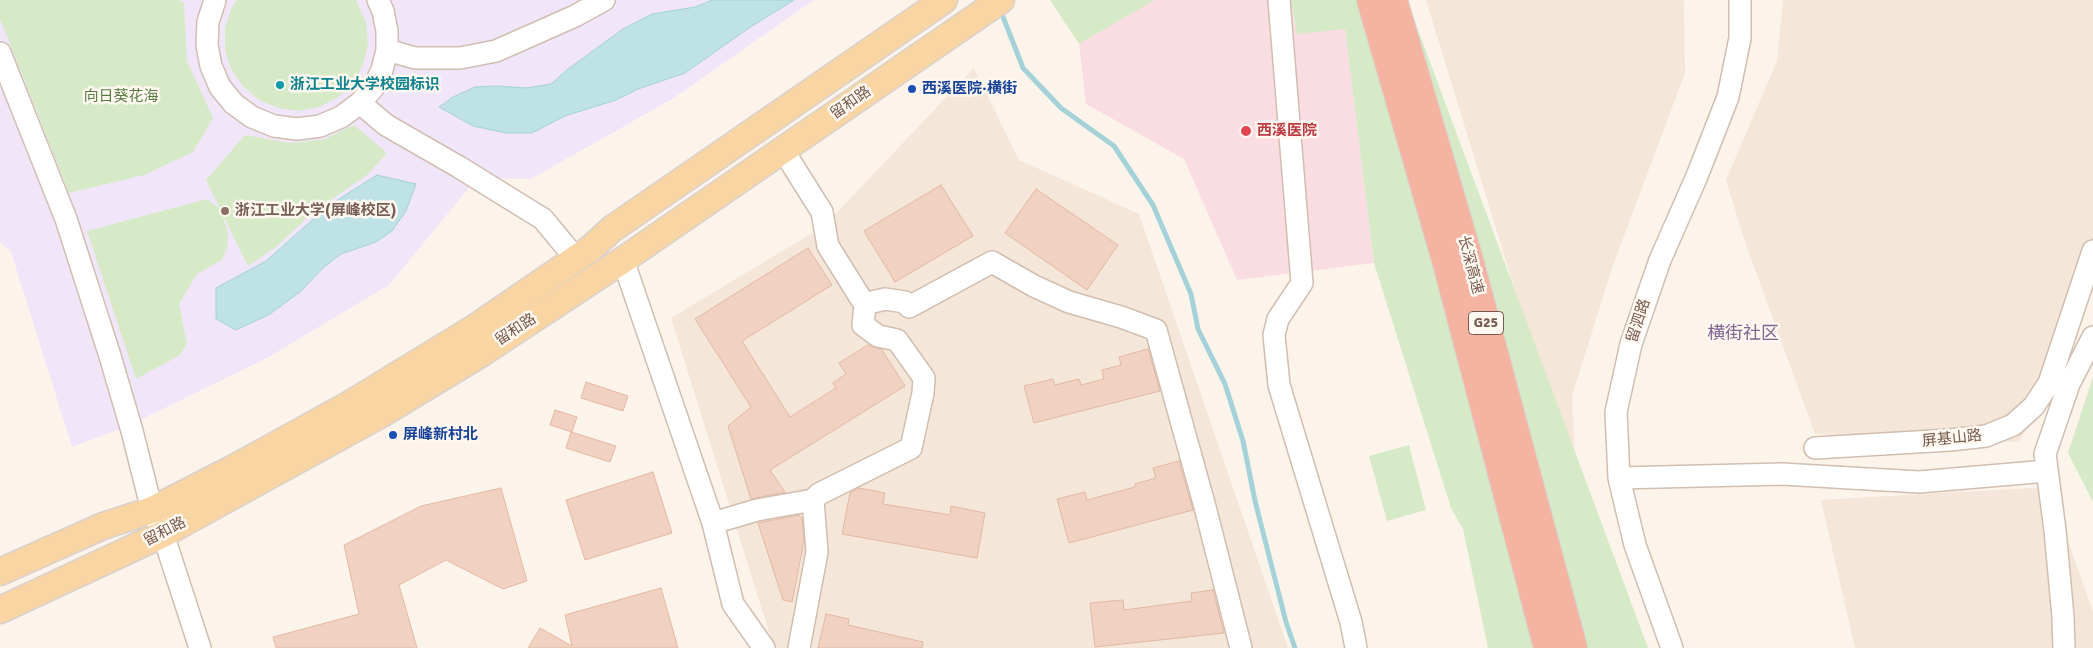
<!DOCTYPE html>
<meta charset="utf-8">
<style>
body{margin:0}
canvas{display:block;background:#fcf4ea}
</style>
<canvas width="2093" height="648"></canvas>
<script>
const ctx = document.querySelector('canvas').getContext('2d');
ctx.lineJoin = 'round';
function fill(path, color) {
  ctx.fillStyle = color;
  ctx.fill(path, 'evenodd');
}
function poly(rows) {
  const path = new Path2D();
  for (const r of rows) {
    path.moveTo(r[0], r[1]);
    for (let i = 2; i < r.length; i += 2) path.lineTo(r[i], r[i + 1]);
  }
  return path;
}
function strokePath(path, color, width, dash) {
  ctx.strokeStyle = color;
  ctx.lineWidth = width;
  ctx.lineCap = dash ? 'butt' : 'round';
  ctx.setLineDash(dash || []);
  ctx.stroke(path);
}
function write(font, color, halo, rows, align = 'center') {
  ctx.font = font + ' Signika,"Noto Sans SC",sans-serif';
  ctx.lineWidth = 5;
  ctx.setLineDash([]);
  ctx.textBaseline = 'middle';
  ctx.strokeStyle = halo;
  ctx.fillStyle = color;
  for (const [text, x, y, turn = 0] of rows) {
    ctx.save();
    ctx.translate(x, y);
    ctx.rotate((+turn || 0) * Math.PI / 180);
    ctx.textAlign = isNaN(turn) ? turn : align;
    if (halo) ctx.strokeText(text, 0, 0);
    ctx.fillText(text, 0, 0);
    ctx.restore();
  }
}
const residential = poly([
 [1426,0,1684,0,1685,73,1612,268,1572,396,1577,493],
 [1783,0,2093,0,2093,256,2040,411,2018,442,1815,434,1744,239,1726,180,1777,61],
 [974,68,1019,160,1139,214,1288,648,774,648,671,318,824,226],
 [2049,487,2093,612,2093,648,1855,648,1821,500]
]);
const education = poly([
 [0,0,814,0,674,98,531,179,477,178,389,285,267,358,126,427,72,447,11,252,0,243]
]);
const medical = poly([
 [1150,0,1293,0,1345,28,1374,263,1237,280,1184,159,1086,104,1079,44]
]);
const green = poly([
 [0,0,179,0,184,3,187,61,213,118,193,152,144,175,69,193,0,19],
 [237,0,356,0,366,22,368,44,363,65,353,84,337,98,319,107,298,111,278,108,259,100,243,86,231,69,225,49,225,28,231,9],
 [1050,0,1155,0,1079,44],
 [1291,0,1407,0,1648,648,1488,648,1463,529,1451,508,1374,263,1345,29,1297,34],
 [354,125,387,153,367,175,312,213,276,247,248,266,222,213,228,234,227,249,222,260,197,274,179,304,187,344,180,355,136,379,87,231,207,199,220,209,206,180,245,135,290,143,325,139],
 [2093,377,2093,502,2068,453],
 [1409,445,1426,510,1387,521,1369,456]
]);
const water = poly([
 [712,0,794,0,749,28,685,73,638,89,616,100,565,116,532,133,506,133,473,126,439,107,453,97,475,87,497,86,526,88,551,84,568,69,623,29,652,14,695,7,712,0],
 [377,175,416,184,406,211,392,231,376,242,341,254,324,267,300,292,270,314,236,330,216,319,216,288,266,261,328,206,377,175]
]);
const stream = poly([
 [1000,9,1023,68,1061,108,1114,146,1153,205,1191,294,1198,329,1225,384,1243,441,1255,501,1286,622,1295,648]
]);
const building = poly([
 [941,185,973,236,895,282,864,231,941,185],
 [1036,189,1118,245,1087,290,1005,233,1036,189],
 [808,248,832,285,742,341,790,417,836,388,833,383,846,374,839,363,868,345,882,350,905,386,770,470,785,492,751,499,728,426,751,407,695,319,808,248],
 [1148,349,1160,391,1034,423,1024,386,1053,379,1055,385,1079,379,1081,385,1104,379,1102,370,1121,365,1119,357,1148,349],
 [586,382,628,396,623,411,581,398,586,382],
 [555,410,577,417,572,432,550,425,555,410],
 [571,432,616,446,610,462,566,448,571,432],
 [1179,461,1193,510,1069,543,1057,499,1085,492,1087,500,1135,487,1135,484,1156,478,1153,468,1179,461],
 [653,472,672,533,585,560,566,500,653,472],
 [501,488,527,581,503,589,446,560,399,585,417,648,276,648,273,637,359,614,344,545,421,506,501,488],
 [859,488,885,493,883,504,950,515,951,506,985,513,977,558,842,534,850,493,859,488],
 [799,515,802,519,804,541,792,602,783,600,758,523,799,515],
 [661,588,678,648,528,648,540,628,572,646,565,615,661,588],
 [1213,590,1224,633,1095,647,1090,603,1123,600,1124,610,1192,601,1191,593,1213,590],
 [826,614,849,619,848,625,923,642,922,648,818,648,826,614]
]);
const minor = poly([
 [215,0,208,22,207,45,211,66,220,87,234,104,252,117,274,126,297,129,320,126,341,117,360,103,373,88,382,70,387,50,387,31,383,11,378,0],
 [1279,0,1302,283,1278,319,1274,335,1279,385,1351,622,1356,648],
 [387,50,415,58,460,58,496,51,575,16,604,0],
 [0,53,66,219,110,356,132,431,152,510,163,534,200,648],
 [360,103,386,125,459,167,543,219,576,259],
 [623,260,713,523,733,604,764,648],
 [864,304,885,299,905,302,909,307,992,262,1034,286,1069,302,1121,317,1156,330,1205,507,1241,648],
 [1815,448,1950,440,1986,436,2013,425,2034,406,2049,383,2093,251],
 [1619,478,1782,474,1919,482,2047,471],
 [713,523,757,510,813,500,819,494,911,448,923,393,924,378,897,340,878,336,863,325,865,305,828,246,822,212,783,150],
 [799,648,817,552,813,500],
 [1672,648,1635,545,1619,478,1616,412,1631,344,1660,260,1697,176,1728,97,1740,38,1740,0],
 [2064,648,2063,617,2055,530,2045,454,2069,384,2093,337]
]);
const major = poly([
 [0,572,103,526,152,510,236,467,345,407,476,327,590,249,612,229,944,0],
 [0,610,163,534,383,413,482,353,623,260,1001,0]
]);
const highway = poly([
 [1371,0,1446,260,1548,648],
 [1393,0,1467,253,1573,648]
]);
const markers = [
 [280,85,5,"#0f9aa8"],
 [912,89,5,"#1a4fb4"],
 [1246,131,6,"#e0444e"],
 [225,211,5,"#8d6e63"],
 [393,435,5,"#1a4fb4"]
];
const shields = [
 [1486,323,35]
];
const shieldNames = [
 ["G25",1486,323]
];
const cultureNames = [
 ["浙江工业大学校园标识",290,85]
];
const transitNames = [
 ["西溪医院·横街",922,89],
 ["屏峰新村北",403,435]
];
const parkNames = [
 ["向日葵花海",121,97]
];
const streetNames = [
 ["留和路",851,103,-35],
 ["长深高速",1470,265,75],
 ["留泗路",1639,321,-72],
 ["留和路",516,330,-33],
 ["屏基山路",1952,439,-6],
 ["留和路",165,532,-27]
];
const healthNames = [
 ["西溪医院",1257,131]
];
const educationNames = [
 ["浙江工业大学(屏峰校区)",235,211]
];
const quarterNames = [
 ["横街社区",1743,334]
];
fill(residential, '#f4e6d8');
fill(education, '#f1e6f9');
fill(medical, '#fadde2');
fill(green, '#d7eac8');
fill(water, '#bee2e6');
strokePath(water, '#a4d2d8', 1);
strokePath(stream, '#a4d2d8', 5);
fill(building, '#f1d2c2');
strokePath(building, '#e4b8a2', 1);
strokePath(minor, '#d1beb1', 24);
strokePath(major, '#d9d1cd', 29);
strokePath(highway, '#d9d1cd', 30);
strokePath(minor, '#fff', 21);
strokePath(major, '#f9d5a4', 26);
strokePath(highway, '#f5b4a2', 28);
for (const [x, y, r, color] of markers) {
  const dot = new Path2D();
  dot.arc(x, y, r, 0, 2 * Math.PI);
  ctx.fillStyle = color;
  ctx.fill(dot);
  strokePath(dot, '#fff8f0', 2);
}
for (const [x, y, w] of shields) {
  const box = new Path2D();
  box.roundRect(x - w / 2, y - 11.5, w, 23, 4);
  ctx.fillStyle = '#fff8f0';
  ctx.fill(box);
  strokePath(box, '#775a4d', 1);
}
write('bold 14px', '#775a4d', null, shieldNames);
write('bold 15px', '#0d838f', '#fff8f0', cultureNames, 'left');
write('bold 15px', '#164399', '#fff8f0', transitNames, 'left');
write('15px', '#587c44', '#fff8f0', parkNames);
write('15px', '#775a4d', '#fff8f0', streetNames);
write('bold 15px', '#be3a42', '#fff8f0', healthNames, 'left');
write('bold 15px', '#785e54', '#fff8f0', educationNames, 'left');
write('18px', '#816593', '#fff8f0', quarterNames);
</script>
